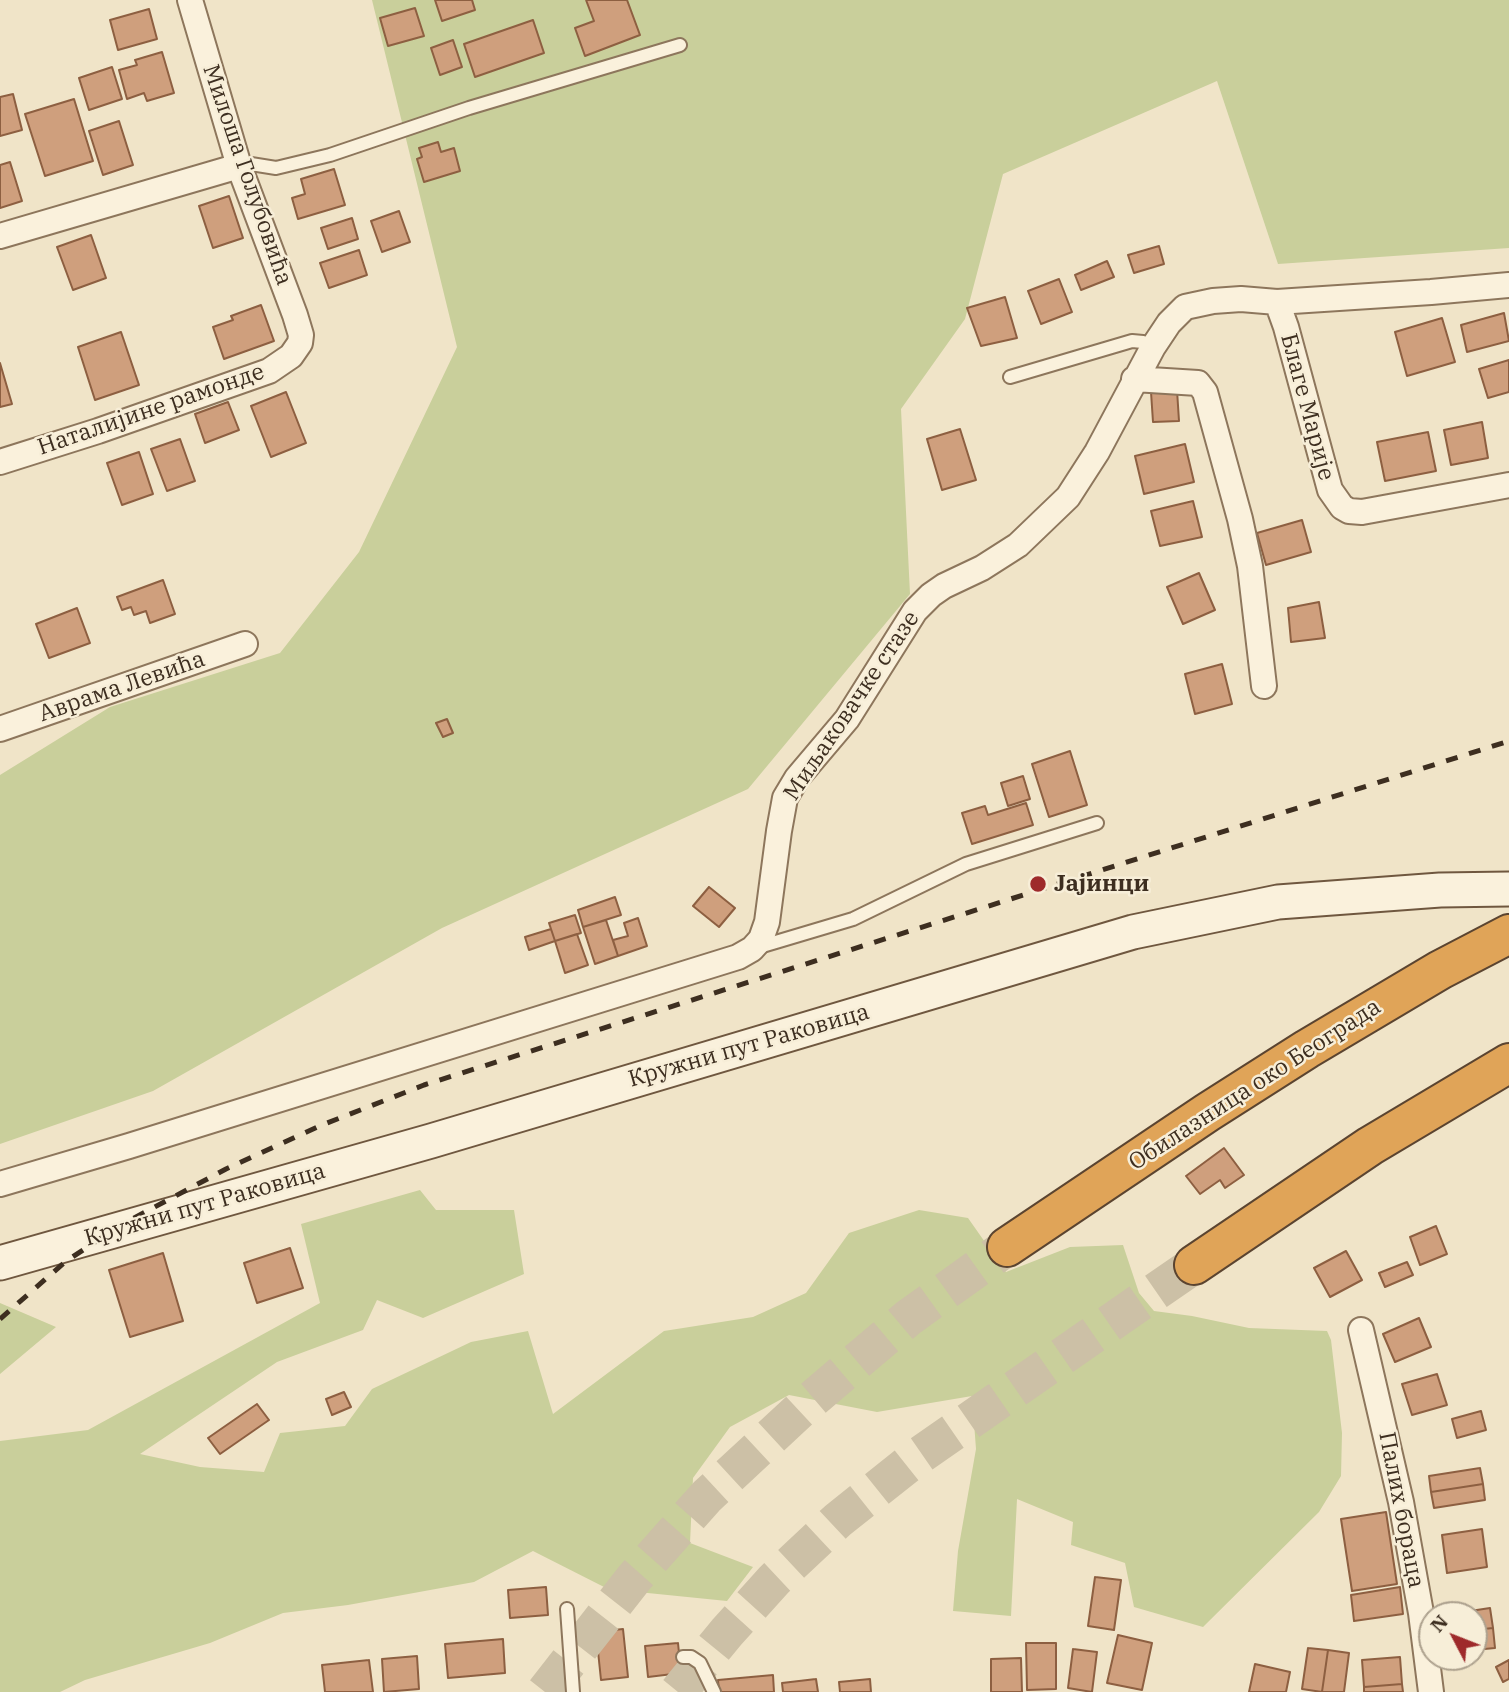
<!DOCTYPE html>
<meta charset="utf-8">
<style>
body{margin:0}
#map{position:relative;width:1509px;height:1692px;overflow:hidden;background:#f0e4c8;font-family:"IBM Plex Serif",serif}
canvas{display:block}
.north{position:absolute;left:1418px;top:1601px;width:70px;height:70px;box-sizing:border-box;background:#f7eed8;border:2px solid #ada18e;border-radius:50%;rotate:312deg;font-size:19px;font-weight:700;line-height:28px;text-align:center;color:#3d2e20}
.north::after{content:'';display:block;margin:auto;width:24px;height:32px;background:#9e2a2b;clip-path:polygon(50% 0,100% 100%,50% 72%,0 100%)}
</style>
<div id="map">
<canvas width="1509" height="1692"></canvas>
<div class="north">N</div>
</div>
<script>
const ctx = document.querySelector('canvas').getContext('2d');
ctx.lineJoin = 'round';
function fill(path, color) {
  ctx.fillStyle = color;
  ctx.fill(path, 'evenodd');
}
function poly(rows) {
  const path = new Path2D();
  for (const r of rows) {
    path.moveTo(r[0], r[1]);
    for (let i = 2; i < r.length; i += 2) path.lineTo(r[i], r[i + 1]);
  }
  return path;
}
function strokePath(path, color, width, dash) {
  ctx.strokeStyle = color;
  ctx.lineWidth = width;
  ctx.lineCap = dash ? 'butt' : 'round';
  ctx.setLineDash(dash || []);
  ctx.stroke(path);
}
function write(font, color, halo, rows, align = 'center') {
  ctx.font = font + ' "IBM Plex Serif",serif';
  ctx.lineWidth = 5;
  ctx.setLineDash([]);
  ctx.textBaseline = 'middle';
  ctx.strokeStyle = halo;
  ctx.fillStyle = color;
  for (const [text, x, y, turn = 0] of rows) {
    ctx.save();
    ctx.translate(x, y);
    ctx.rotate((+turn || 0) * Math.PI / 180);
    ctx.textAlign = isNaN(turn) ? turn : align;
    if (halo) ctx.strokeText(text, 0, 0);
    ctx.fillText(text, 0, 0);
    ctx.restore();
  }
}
const green = poly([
 [372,0,1509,0,1509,248,1278,264,1217,81,1003,174,965,319,901,409,910,594,748,789,442,928,153,1091,0,1144,0,775,110,707,280,653,359,552,457,347],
 [420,1190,436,1210,514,1210,524,1274,423,1318,377,1300,363,1330,277,1362,140,1454,200,1467,264,1472,280,1433,345,1426,372,1389,471,1342,528,1331,553,1414,664,1331,753,1317,806,1293,849,1233,919,1210,968,1218,1006,1272,1070,1247,1123,1245,1139,1293,1154,1311,1192,1316,1249,1328,1327,1331,1331,1340,1342,1433,1341,1476,1319,1512,1203,1627,1134,1607,1125,1563,1071,1545,1073,1522,1017,1499,1011,1616,953,1611,958,1551,976,1449,972,1396,877,1412,789,1395,730,1427,693,1478,690,1543,753,1567,727,1601,608,1589,533,1551,474,1582,348,1605,283,1613,210,1643,85,1680,60,1692,0,1692,0,1441,88,1430,320,1303,301,1224],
 [0,1303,56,1327,0,1374]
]);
const building = poly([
 [435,0,472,0,475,10,442,21,435,0],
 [586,0,627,0,640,35,585,56,575,28,594,21,586,0],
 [415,8,424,36,388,46,380,18,415,8],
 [149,9,157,39,118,50,110,20,149,9],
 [533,20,544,53,475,77,464,44,533,20],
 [453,40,462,67,440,75,431,48,453,40],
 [162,52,174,93,147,101,144,93,127,99,119,70,137,65,135,60,162,52],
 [112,67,122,99,89,110,79,78,112,67],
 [13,94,22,130,0,136,0,97,13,94],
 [74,99,93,161,45,176,25,114,74,99],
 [119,121,133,165,103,175,89,131,119,121],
 [438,142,441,152,454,148,460,171,424,182,417,159,422,157,419,148,438,142],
 [10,162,22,201,0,208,0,165,10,162],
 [334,169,345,205,298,219,292,198,305,194,301,179,334,169],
 [229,196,243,238,213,248,199,206,229,196],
 [399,211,410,242,382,252,371,221,399,211],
 [352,218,358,239,328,249,321,228,352,218],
 [91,235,106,278,73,290,57,247,91,235],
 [1159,246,1164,264,1134,273,1128,255,1159,246],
 [359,250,367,275,329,288,320,263,359,250],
 [1107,261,1114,277,1081,290,1075,275,1107,261],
 [1059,279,1072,312,1041,324,1028,291,1059,279],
 [1005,297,1017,338,981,346,967,308,1005,297],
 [261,305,274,341,224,359,213,327,233,320,231,316,261,305],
 [1504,313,1509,341,1467,352,1461,325,1504,313],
 [1442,318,1455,362,1407,376,1395,332,1442,318],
 [121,332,139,385,95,400,78,347,121,332],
 [1509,360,1509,392,1488,398,1479,369,1509,360],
 [0,363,12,404,0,407,0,363],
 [1177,390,1179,421,1153,422,1151,392,1177,390],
 [286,392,306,443,271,457,251,406,286,392],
 [228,402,239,430,205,443,195,414,228,402],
 [1482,422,1488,458,1451,465,1444,430,1482,422],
 [960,429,976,480,942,490,927,439,960,429],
 [1428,432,1436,471,1385,481,1377,442,1428,432],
 [180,439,195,481,167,491,151,449,180,439],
 [1185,444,1194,482,1144,494,1135,456,1185,444],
 [139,452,153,494,122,505,107,463,139,452],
 [1193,501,1202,537,1160,546,1151,511,1193,501],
 [1302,520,1311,552,1266,565,1257,533,1302,520],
 [1199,573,1215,610,1183,624,1167,587,1199,573],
 [163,580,175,614,150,623,146,611,134,615,131,607,122,610,117,597,163,580],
 [1319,602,1325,638,1291,642,1288,608,1319,602],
 [77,608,90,643,49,658,36,624,77,608],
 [1222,664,1232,704,1195,714,1185,674,1222,664],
 [447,719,453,733,443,737,436,723,447,719],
 [1070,751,1087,805,1049,817,1032,764,1070,751],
 [1023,776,1030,799,1008,806,1001,783,1023,776],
 [1026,803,1033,825,972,844,962,813,985,806,988,815,1026,803],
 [709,887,735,908,719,927,693,906,709,887],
 [615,897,621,915,583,927,578,910,615,897],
 [575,915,581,933,555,941,549,923,575,915],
 [638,918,647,946,618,956,613,940,628,936,624,923,638,918],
 [606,920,618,956,595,964,583,927,606,920],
 [551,929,555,941,529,950,525,937,551,929],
 [577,934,588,965,565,973,555,941,577,934],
 [1224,1148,1244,1175,1225,1188,1220,1180,1200,1194,1186,1176,1224,1148],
 [1436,1226,1447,1254,1420,1265,1410,1237,1436,1226],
 [290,1248,303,1288,257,1303,244,1263,290,1248],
 [1346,1251,1362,1280,1330,1297,1314,1268,1346,1251],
 [163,1253,183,1321,130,1337,109,1270,163,1253],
 [1407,1262,1413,1275,1385,1287,1379,1273,1407,1262],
 [1419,1318,1431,1347,1395,1362,1383,1334,1419,1318],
 [1437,1374,1447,1405,1412,1415,1402,1384,1437,1374],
 [344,1392,351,1407,332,1415,326,1399,344,1392],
 [257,1404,269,1420,220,1454,208,1438,257,1404],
 [1481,1411,1486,1430,1457,1438,1452,1419,1481,1411],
 [1480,1468,1483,1484,1431,1492,1429,1476,1480,1468],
 [1483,1484,1485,1500,1434,1508,1431,1492,1483,1484],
 [1386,1512,1397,1584,1352,1591,1341,1519,1386,1512],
 [1482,1529,1487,1567,1447,1573,1442,1535,1482,1529],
 [1095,1577,1121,1580,1114,1630,1088,1626,1095,1577],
 [546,1587,548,1615,510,1618,508,1590,546,1587],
 [1400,1587,1403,1614,1354,1621,1351,1595,1400,1587],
 [1490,1608,1493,1628,1474,1630,1474,1615,1444,1615,1490,1608],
 [1493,1628,1495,1648,1474,1650,1474,1630,1493,1628],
 [623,1629,628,1677,601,1680,596,1632,623,1629],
 [1118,1635,1152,1643,1142,1690,1107,1683,1118,1635],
 [503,1639,505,1673,448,1678,445,1644,503,1639],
 [678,1643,681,1673,648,1677,645,1646,678,1643],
 [1026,1643,1056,1643,1056,1689,1027,1690,1026,1643],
 [1308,1648,1328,1650,1322,1692,1302,1689,1308,1648],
 [1073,1649,1097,1652,1092,1692,1068,1688,1073,1649],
 [1328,1650,1349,1653,1344,1692,1322,1692,1328,1650],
 [417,1656,419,1689,384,1692,382,1659,417,1656],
 [1400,1657,1402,1684,1364,1687,1362,1660,1400,1657],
 [1021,1658,1022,1692,991,1692,991,1659,1021,1658],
 [369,1660,373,1692,325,1692,322,1665,369,1660],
 [1509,1660,1509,1679,1503,1682,1496,1667,1509,1660],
 [1255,1664,1290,1672,1286,1692,1249,1692,1255,1664],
 [773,1675,774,1692,719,1692,718,1680,773,1675],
 [816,1679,818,1692,783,1692,782,1683,816,1679],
 [870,1679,871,1692,840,1692,839,1682,870,1679],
 [1402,1684,1403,1692,1364,1692,1364,1687,1402,1684]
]);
const highwayTunnel = poly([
 [545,1692,635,1577,707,1496,803,1407,908,1318,1007,1247],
 [678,1692,727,1632,774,1580,838,1520,917,1457,1194,1265]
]);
const lane = poly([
 [239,166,251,164,276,168,330,155,469,108,680,45],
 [1010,377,1132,341,1143,342,1153,347],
 [759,947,853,919,966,864,1097,823],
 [567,1609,573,1692],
 [683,1657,691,1657,700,1663,714,1692]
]);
const street = poly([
 [0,236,239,166],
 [1277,302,1286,327,1330,490,1342,507,1349,511,1362,512,1509,485],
 [1134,379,1198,383,1205,392,1240,519,1250,566,1264,686],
 [0,462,98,431,269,371,291,356,300,343,301,335,295,315,239,166,190,0],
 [0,729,245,644],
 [0,1184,129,1146,738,957,752,949,761,939,767,922,779,831,785,798,797,778,847,719,915,611,931,595,944,586,982,568,1018,545,1068,497,1097,452,1153,347,1169,323,1185,307,1213,301,1241,299,1277,302,1431,292,1509,285],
 [1361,1330,1401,1502,1421,1613,1431,1692]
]);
const secondary = poly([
 [0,1263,431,1141,1133,932,1278,902,1440,890,1509,889]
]);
const highway = poly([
 [1007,1247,1208,1112,1307,1049,1440,970,1509,934],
 [1194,1265,1370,1146,1509,1063]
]);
const rail = poly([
 [0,1319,65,1262,119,1226,226,1169,322,1125,424,1085,1509,741]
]);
const markers = [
 [1038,884,9,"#9e2a2b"]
];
const streetNames = [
 ["Милоша Голубовића",247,175,71],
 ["Благе Марије",1307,407,75],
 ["Наталијине рамонде",151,410,-19],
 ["Аврама Левића",122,687,-19],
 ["Миљаковачке стазе",852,706,-56],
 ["Кружни пут Раковица",749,1046,-16],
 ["Обилазница око Београда",1255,1085,-33],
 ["Кружни пут Раковица",205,1205,-16],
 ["Палих бораца",1401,1510,79]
];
const poiNames = [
 ["Јајинци",1054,884]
];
fill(green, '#c9cf9b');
fill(building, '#cf9f7d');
strokePath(building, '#8d5f41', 2);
strokePath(highwayTunnel, '#ccc0a6', 38, [38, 19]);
strokePath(lane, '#8d765c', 16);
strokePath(street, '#8d765c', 28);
strokePath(secondary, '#6f573f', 37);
strokePath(highway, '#5b4430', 42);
strokePath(lane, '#faf1dc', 12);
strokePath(street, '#faf1dc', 24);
strokePath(secondary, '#faf1dc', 33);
strokePath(highway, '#e0a458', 38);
strokePath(rail, '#3d2e20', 5, [12, 12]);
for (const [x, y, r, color] of markers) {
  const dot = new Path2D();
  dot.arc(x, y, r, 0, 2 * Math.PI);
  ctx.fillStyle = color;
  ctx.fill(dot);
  strokePath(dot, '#f7eed8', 2.5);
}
write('23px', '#3d2e20', '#f7eed8', streetNames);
write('bold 23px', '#3d2e20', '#f7eed8', poiNames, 'left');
</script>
